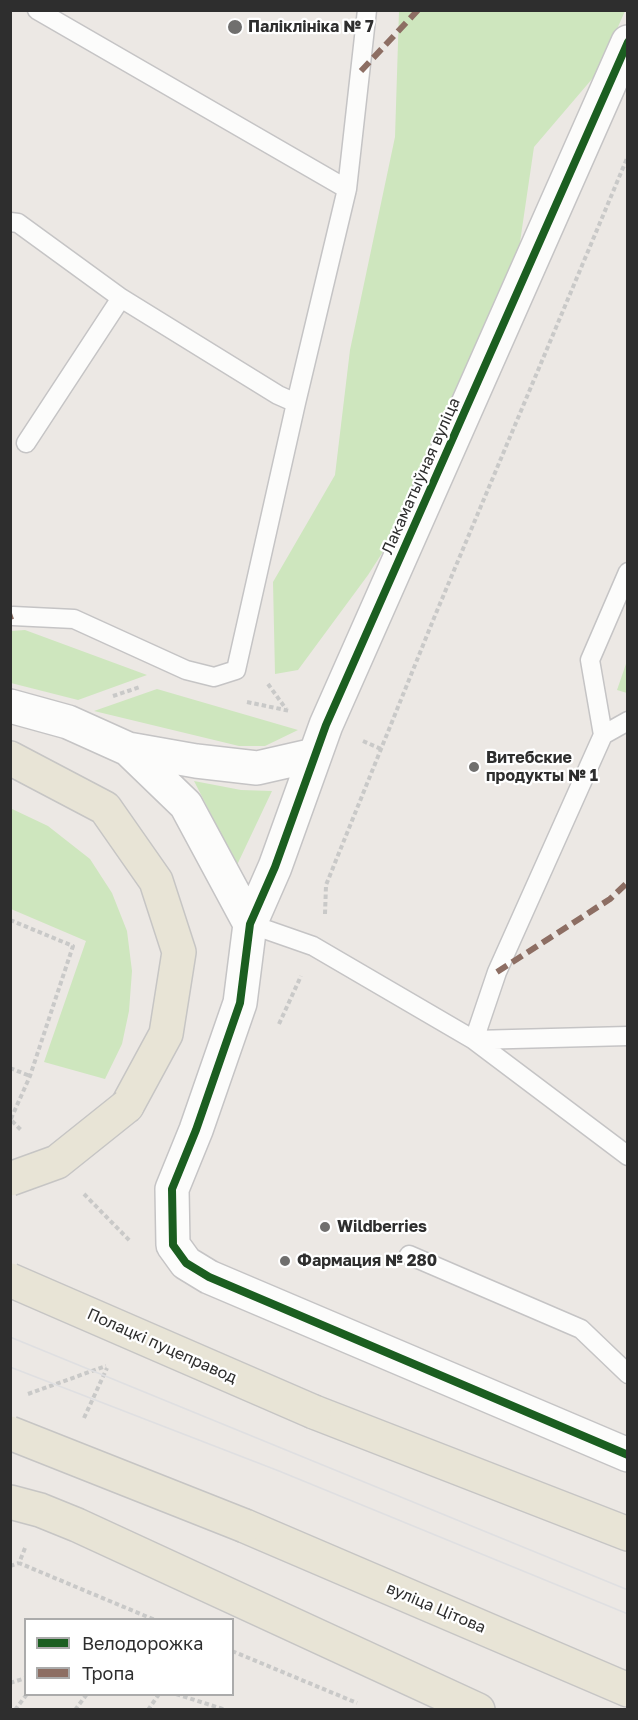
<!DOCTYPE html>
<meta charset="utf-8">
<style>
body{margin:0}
#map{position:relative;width:638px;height:1720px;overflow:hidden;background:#ece8e4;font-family:"Golos Text",sans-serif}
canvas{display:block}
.frame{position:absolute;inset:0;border:12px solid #2e2e2e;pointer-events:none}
.legend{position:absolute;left:24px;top:1618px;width:210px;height:78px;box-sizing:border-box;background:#fff;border:2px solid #ababab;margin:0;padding:8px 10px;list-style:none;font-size:18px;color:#2e2e2e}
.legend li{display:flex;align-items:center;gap:12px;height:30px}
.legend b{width:30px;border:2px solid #ababab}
</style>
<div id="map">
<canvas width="638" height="1720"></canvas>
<div class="frame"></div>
<ul class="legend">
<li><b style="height:8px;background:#1b5e20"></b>Велодорожка</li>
<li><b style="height:8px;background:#8d6e63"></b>Тропа</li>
</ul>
</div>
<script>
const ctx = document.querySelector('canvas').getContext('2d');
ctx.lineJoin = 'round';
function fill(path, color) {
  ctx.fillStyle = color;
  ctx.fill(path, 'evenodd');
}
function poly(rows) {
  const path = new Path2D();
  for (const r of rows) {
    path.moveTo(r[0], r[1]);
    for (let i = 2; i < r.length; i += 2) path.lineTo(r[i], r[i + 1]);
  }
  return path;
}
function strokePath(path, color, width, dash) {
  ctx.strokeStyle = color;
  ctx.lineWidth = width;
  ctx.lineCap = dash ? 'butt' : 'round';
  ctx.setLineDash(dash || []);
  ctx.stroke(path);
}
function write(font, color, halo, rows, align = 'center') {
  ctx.font = font + ' "Golos Text",sans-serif';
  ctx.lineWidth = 4.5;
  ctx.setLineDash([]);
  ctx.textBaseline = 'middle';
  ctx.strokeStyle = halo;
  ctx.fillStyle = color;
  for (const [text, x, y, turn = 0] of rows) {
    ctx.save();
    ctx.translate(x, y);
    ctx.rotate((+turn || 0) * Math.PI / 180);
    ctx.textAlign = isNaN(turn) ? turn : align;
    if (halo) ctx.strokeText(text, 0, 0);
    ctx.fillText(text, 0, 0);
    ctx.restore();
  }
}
const green = poly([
 [399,11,625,11,598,72,534,147,510,310,413,505,368,575,298,670,275,674,273,582,335,475,350,350,395,137],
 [25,630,147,675,78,700,11,683,11,631],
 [627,661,628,693,627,693,617,690],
 [157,689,298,730,265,746,239,746,94,711],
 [194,781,241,790,272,791,237,865],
 [10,808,48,826,90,859,112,893,127,931,132,971,129,1011,122,1044,105,1079,44,1062,86,941,11,909]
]);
const path = poly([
 [268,684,286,709],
 [113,696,140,687],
 [247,702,290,711],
 [363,741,381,749],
 [325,914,326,885,434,618,628,156],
 [10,920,73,946,30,1076,10,1121],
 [279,1024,301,976],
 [10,1068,30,1076],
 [12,1121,22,1131],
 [84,1194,131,1242],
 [28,1394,106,1366],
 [84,1418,107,1368],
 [25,1548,19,1563,155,1620],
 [10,1566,19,1563],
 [232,1651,357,1703],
 [10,1683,26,1678],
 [176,1694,226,1710],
 [15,1710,27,1694],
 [75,1710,87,1694],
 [148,1710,159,1694]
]);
const lane = poly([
 [37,10,347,189],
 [10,222,18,223,121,298,278,395,296,403],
 [26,443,121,298],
 [628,572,590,660,603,735,497,972,474,1040,628,1156],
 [13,616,74,619,186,670,214,677,236,670,296,403,347,189,367,10],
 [603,735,628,721],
 [250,924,313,946,474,1040,628,1036],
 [409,1255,581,1329,628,1374]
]);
const street = poly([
 [628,42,326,725,275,867,250,924,240,1003,196,1130,172,1189,173,1245,186,1263,209,1277,628,1455],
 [10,706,68,722,128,749,196,761,257,768,314,755],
 [128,749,186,805,250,924]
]);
const primary = poly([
 [10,758,105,808,156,881,179,952,166,1034,127,1106],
 [314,1412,628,1534],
 [10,1502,40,1510,77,1525,478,1710],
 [245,1526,628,1690]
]);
const tram = poly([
 [10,1337,628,1590],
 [10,1367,279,1471,628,1614]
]);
const primaryBridge = poly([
 [10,1179,57,1162,127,1106],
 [10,1280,314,1412],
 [10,1433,245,1526]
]);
const quiet = poly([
 [361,71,418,10],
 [10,617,13,616],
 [497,972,610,899,628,882]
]);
const cycleway = poly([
 [628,42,326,725,275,867,250,924,240,1003,196,1130,172,1189,173,1245,186,1263,209,1277,628,1455]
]);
const markers = [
 [235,27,8,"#706f6e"],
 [474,767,6,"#706f6e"],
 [325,1227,6,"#706f6e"],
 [285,1261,6,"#706f6e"]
];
const poiNames = [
 ["Паліклініка № 7",248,27],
 ["Витебские",486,758],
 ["продукты № 1",486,776],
 ["Wildberries",337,1227],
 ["Фармация № 280",297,1261]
];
const streetNames = [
 ["Лакаматыўная вуліца",421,476,-66],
 ["Полацкі пуцеправод",162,1346,24],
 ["вуліца Цітова",436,1608,23]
];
fill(green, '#cee6be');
strokePath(lane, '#c5c4c5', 21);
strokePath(street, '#c5c4c5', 36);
strokePath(primary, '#c6c5c4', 36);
strokePath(path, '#c9c9c8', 4, [4.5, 3]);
strokePath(lane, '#fcfcfb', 18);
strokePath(street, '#fcfcfb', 33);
strokePath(primary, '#e8e4d6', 33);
strokePath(tram, '#dfdfe1', 1.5);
strokePath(primaryBridge, '#c6c5c4', 36, []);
strokePath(primaryBridge, '#e8e4d6', 33);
strokePath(quiet, '#8d6e63', 6, [12, 6]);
strokePath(cycleway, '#1b5e20', 8);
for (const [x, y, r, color] of markers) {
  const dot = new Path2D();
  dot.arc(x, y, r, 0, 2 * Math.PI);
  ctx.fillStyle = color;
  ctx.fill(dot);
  strokePath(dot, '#fff', 2);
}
write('bold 16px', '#2e2e2e', '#fff', poiNames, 'left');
write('16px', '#2e2e2e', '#fff', streetNames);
</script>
